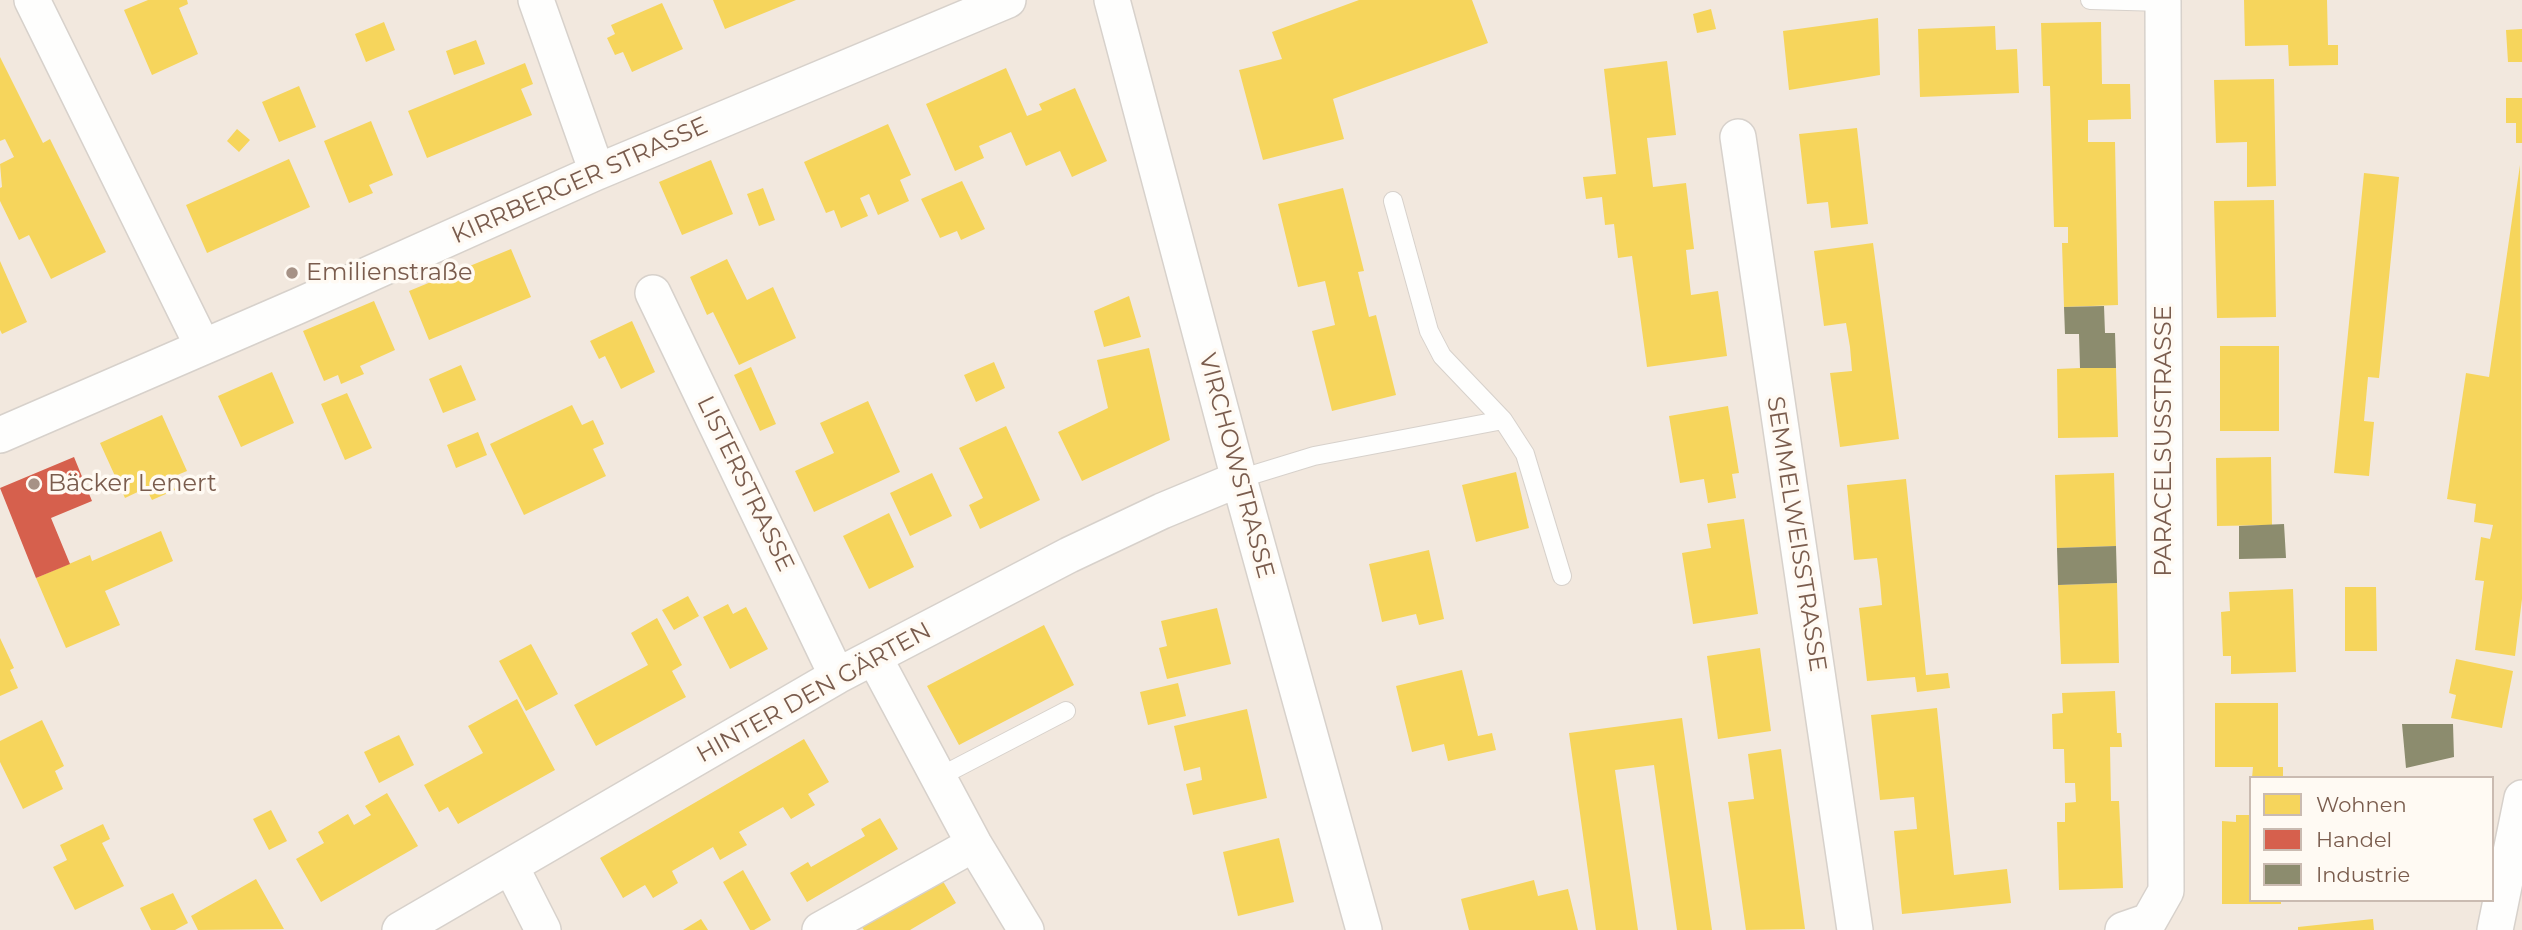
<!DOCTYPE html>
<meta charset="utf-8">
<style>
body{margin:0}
#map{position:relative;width:2522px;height:930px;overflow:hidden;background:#f9f5f0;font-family:Montserrat,sans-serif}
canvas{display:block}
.legend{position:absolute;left:2249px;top:776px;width:245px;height:126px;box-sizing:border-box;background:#fffaf3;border:2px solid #cabbb1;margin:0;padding:9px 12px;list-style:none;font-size:21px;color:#7a5c4d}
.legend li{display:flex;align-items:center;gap:14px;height:35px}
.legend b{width:35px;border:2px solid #cabbb1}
</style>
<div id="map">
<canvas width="2522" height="930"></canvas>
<ul class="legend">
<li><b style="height:19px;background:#f6d55c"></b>Wohnen</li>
<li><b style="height:19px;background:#d6604d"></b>Handel</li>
<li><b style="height:19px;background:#8c8c6e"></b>Industrie</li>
</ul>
</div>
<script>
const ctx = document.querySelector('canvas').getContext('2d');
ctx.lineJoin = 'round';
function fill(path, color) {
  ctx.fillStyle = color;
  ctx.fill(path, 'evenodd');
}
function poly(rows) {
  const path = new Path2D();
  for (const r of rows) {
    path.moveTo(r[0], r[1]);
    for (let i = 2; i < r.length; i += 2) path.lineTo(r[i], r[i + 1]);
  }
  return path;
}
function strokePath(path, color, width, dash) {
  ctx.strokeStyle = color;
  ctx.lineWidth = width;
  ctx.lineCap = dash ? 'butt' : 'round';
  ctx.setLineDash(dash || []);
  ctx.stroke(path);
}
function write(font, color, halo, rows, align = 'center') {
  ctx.font = font + ' Montserrat,sans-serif';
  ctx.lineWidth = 7;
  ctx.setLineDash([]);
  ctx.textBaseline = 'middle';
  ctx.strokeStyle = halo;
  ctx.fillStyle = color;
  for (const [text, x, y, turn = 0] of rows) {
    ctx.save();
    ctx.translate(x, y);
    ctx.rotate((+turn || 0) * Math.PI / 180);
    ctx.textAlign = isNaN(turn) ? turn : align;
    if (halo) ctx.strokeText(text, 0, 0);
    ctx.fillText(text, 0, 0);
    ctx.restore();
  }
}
const residential = poly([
 [0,0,2522,0,2522,930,0,930],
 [2251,778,2492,778,2492,900,2251,900]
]);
const homes = poly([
 [148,0,187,0,188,4,179,8,198,54,152,75,124,10],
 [713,0,796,0,725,29],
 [1359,0,1472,0,1488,43,1333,99,1344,139,1263,160,1239,70,1282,59,1272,32],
 [2244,0,2327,0,2328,45,2338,45,2338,65,2289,66,2288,45,2245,46],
 [662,3,683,49,632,72,623,52,615,55,607,38,615,34,611,25],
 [1711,9,1716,29,1697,33,1693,14],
 [1878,18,1880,75,1789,90,1783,31],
 [384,22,395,50,366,62,355,34],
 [2101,22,2102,84,2130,84,2131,119,2088,120,2088,142,2115,142,2118,305,2064,307,2062,243,2068,243,2068,227,2054,227,2050,86,2043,86,2041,23],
 [1995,26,1996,50,2017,49,2019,93,1920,97,1918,29],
 [2522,29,2522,62,2508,62,2506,30],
 [476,40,485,64,454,75,446,51],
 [0,57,43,143,50,139,106,252,51,279,29,235,19,240,0,201,0,188,2,187,0,164,14,157,5,139,0,141],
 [1667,61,1676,135,1647,138,1653,187,1686,183,1694,249,1686,250,1691,295,1718,291,1727,356,1647,367,1632,256,1618,258,1614,224,1605,225,1602,197,1586,199,1583,177,1616,174,1604,69],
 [525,63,533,84,521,89,532,115,427,158,408,111],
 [1006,68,1027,116,1042,110,1039,104,1075,88,1107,161,1072,177,1060,151,1026,166,1011,132,979,146,984,158,955,171,926,104],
 [2274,79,2276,186,2247,187,2247,142,2216,143,2214,80],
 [299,86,316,127,279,142,262,102],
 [2506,98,2522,98,2522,143,2516,143,2516,123,2506,123],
 [371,121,393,175,369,185,373,193,349,203,324,141],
 [888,124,911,175,900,180,909,201,878,215,869,194,860,198,868,216,841,228,834,210,826,213,804,162],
 [1857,128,1868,224,1831,228,1828,202,1807,204,1799,134],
 [237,129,250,140,239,152,227,141],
 [289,159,310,207,207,253,186,205],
 [711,160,733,214,682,235,659,182],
 [2520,165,2522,599,2515,656,2475,650,2484,581,2475,580,2481,537,2490,539,2493,525,2474,522,2476,504,2447,499,2466,373,2489,377],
 [2364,173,2399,177,2379,378,2368,377,2364,421,2374,422,2369,476,2334,473],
 [962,181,985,229,961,240,957,231,940,238,921,199],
 [763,188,775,220,759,226,747,194],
 [1343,188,1364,271,1358,272,1369,317,1376,315,1396,395,1332,411,1312,331,1335,325,1325,281,1298,287,1278,204],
 [2274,200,2276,317,2217,318,2214,201],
 [1873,243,1899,439,1840,447,1830,373,1852,371,1850,347,1846,323,1824,326,1814,251],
 [511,249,531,297,429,340,409,291],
 [727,259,747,300,773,287,796,338,739,365,713,312,707,315,690,277],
 [0,261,27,322,2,334,0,330],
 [1129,296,1141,337,1104,347,1094,311],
 [374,301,395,350,360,366,364,374,341,384,338,375,324,381,303,331],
 [632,321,655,372,621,389,605,356,599,359,590,341],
 [2220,346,2279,346,2279,431,2220,431],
 [1149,348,1170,440,1082,481,1058,432,1108,408,1097,360],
 [994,362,1005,388,976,402,964,375],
 [461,365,476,400,443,413,429,379],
 [751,367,776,424,760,431,734,375],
 [2080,368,2116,368,2118,437,2058,438,2057,369],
 [272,372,294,423,241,447,218,396],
 [347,393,372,448,345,460,321,404],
 [868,401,900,472,814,512,795,471,834,453,820,423],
 [572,405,582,425,593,420,604,444,593,449,606,476,524,515,490,444],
 [1728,406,1739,473,1732,474,1736,498,1708,503,1704,479,1680,483,1669,416],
 [162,415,187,471,170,478,175,490,152,500,146,488,125,498,100,443],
 [1006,426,1040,500,980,529,969,505,983,498,959,448],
 [478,432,487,455,456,468,447,445],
 [2271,457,2272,525,2217,526,2216,458],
 [1516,472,1529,528,1476,542,1462,485],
 [932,473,952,516,910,536,890,493],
 [2114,473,2116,546,2057,548,2055,475],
 [1906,479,1926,675,1948,673,1950,688,1917,692,1915,677,1867,681,1859,608,1882,605,1880,581,1877,558,1854,560,1847,485],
 [889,513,914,567,869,589,843,536],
 [1744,519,1758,614,1693,624,1682,553,1711,548,1707,524],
 [161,531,173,561,105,591,120,625,66,648,36,578,90,555,92,561],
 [1429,550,1444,619,1419,625,1416,614,1382,622,1369,564],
 [2117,583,2119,663,2061,664,2058,585],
 [2345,587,2376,587,2377,651,2345,651],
 [2293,589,2296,672,2231,674,2231,656,2223,656,2221,612,2230,611,2229,592],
 [688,596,699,616,674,630,662,610],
 [728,604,733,614,746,607,768,649,730,669,703,617],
 [1217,608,1231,664,1167,679,1159,648,1167,646,1161,621],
 [657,618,682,665,672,671,686,697,596,746,574,705,648,665,631,633],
 [1044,625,1074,685,959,745,927,686],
 [0,638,14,668,10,670,18,688,0,696],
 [531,644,558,694,526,711,499,661],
 [1760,648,1771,731,1718,739,1707,656],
 [2456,659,2513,671,2502,728,2451,718,2456,695,2449,693],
 [1462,670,1478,736,1492,733,1496,750,1448,761,1444,744,1412,752,1396,686],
 [1178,683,1186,716,1148,725,1140,692],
 [2115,691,2117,733,2121,733,2122,747,2110,747,2111,801,2119,801,2123,888,2059,890,2057,822,2065,822,2065,803,2076,802,2075,783,2065,783,2064,749,2053,749,2052,714,2063,713,2062,693],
 [517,699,555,770,458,824,448,807,439,812,424,785,483,753,468,726],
 [2215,703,2278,703,2278,767,2283,767,2283,778,2252,778,2253,767,2215,767],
 [1937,708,1954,875,2007,869,2011,903,1902,914,1894,831,1917,829,1914,797,1880,800,1871,715],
 [1247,709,1267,798,1193,815,1186,784,1202,780,1200,767,1184,771,1174,726],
 [1682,718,1712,930,1677,930,1654,765,1615,770,1638,930,1596,930,1569,733],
 [42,720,64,766,55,771,63,789,23,809,0,762,0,741],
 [399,735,414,765,379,783,364,752],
 [804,739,829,782,808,794,815,805,791,819,783,807,739,832,747,845,734,852,720,860,713,847,672,871,678,883,665,891,653,898,645,885,623,898,600,858],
 [1781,749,1805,929,1746,930,1728,802,1754,799,1748,754],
 [387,793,418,846,321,902,296,859,324,843,318,832,348,814,354,825,371,815,365,806],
 [271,810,287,841,269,850,253,819],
 [2236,815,2251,815,2251,900,2281,900,2281,904,2222,904,2222,821,2236,822],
 [880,818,898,849,807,902,790,873,808,862,811,867,865,836,861,829],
 [103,824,110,839,102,843,124,886,75,910,53,867,67,860,60,845],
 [1279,838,1294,902,1238,916,1223,852],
 [743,870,771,920,754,930,750,930,723,882],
 [941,878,956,903,910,930,864,930,860,925],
 [256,879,284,929,198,930,191,916],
 [1534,880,1538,896,1568,889,1578,930,1469,930,1461,899],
 [173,893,188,923,175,930,151,930,140,908],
 [701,919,708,930,683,930],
 [2373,919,2374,930,2298,930,2298,927]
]);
const shops = poly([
 [74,457,92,501,51,518,70,564,36,578,0,488]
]);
const industry = poly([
 [2104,306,2105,333,2115,333,2116,368,2080,368,2079,334,2065,334,2064,307],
 [2284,524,2286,558,2239,559,2239,526],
 [2116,546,2117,583,2058,585,2057,548],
 [2402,724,2453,724,2454,757,2406,768]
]);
const lane = poly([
 [2090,0,2163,2],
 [1393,201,1429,331,1442,356,1503,420,1525,454,1562,576],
 [1239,479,1314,456,1503,420],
 [939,777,1066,711]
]);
const street = poly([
 [32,0,203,347],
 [536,0,597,172],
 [1112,0,1239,479,1364,930],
 [1738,137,1855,930],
 [653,293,837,676],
 [0,435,298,306,597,172,1008,0],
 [874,657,974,844,1026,930],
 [511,867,543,930],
 [400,930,837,676,1069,555,1162,511,1239,479],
 [820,930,974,844],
 [2123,930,2149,921,2166,891,2163,2],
 [2495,930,2522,798]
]);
const markers = [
 [292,273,7,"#a69286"],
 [34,484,7,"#a69286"]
];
const streetNames = [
 ["KIRRBERGER STRASSE",580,181,-24],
 ["PARACELSUSSTRASSE",2164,441,-90],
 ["VIRCHOWSTRASSE",1236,466,75],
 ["LISTERSTRASSE",745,484,64],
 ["SEMMELWEISSTRASSE",1796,534,81],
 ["HINTER DEN GÄRTEN",814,693,-29]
];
const poiNames = [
 ["Emilienstraße",306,273],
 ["Bäcker Lenert",48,484]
];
fill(residential, '#f2e8de');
fill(homes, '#f6d55c');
fill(shops, '#d6604d');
fill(industry, '#8c8c6e');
strokePath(lane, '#d7d1cb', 20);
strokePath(street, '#d7d1cb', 38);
strokePath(lane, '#fefefd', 18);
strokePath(street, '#fefefd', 35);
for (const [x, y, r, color] of markers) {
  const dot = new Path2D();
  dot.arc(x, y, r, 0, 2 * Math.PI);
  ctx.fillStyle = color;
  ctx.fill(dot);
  strokePath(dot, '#fffaf3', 2.5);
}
write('24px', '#7a5c4d', '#fffaf3', streetNames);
write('24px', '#7a5c4d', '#fffaf3', poiNames, 'left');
</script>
